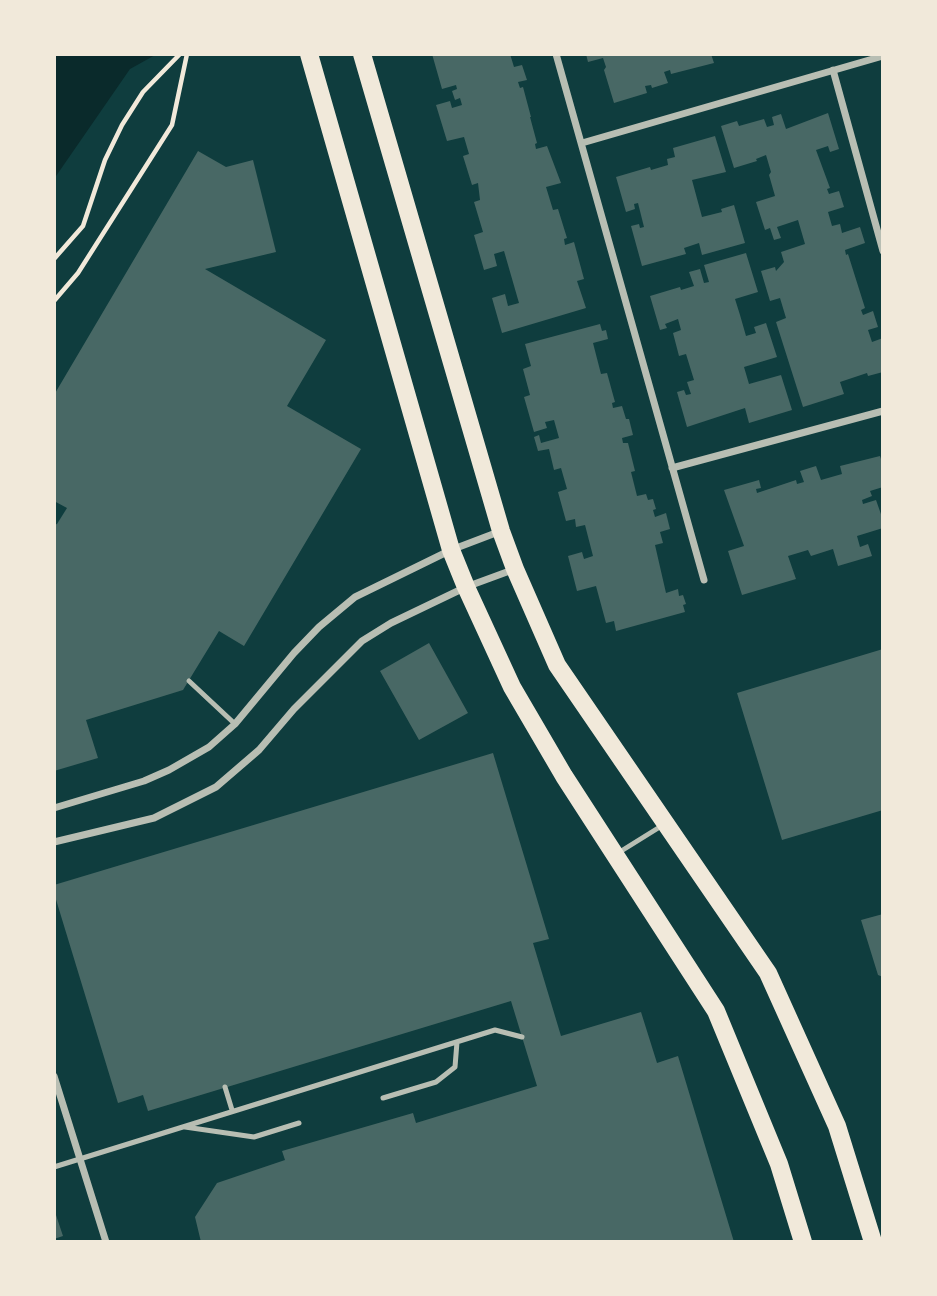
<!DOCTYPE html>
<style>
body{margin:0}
#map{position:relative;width:937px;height:1296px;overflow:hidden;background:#0f3d3e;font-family:Poppins,sans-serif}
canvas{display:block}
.frame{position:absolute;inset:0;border:56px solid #f1e9da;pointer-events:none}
</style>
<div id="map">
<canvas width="937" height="1296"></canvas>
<div class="frame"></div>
</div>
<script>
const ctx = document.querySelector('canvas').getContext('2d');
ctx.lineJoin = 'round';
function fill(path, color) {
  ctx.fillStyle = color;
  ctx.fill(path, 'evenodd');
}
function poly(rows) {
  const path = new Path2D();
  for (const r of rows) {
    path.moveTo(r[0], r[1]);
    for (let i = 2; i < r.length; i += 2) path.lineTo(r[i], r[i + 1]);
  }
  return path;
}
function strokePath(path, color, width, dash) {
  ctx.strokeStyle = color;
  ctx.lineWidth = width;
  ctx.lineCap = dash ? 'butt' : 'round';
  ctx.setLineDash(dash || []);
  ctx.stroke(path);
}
const water = poly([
 [55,54,157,54,130,69,54,179]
]);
const building = poly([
 [432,54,510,54,514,67,522,65,527,80,518,82,520,88,523,87,531,117,530,117,537,143,535,144,536,149,547,146,561,183,546,187,553,210,558,209,567,238,564,239,565,245,574,242,584,279,577,281,586,308,502,333,492,298,505,294,508,306,519,303,504,251,494,254,497,266,484,270,474,235,483,232,474,202,480,200,478,183,472,185,463,156,469,154,464,137,447,141,436,105,450,101,452,108,462,105,460,98,455,100,452,91,457,89,456,85,442,89],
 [586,54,711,54,714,63,671,74,670,70,664,72,668,83,652,88,651,85,645,86,647,93,614,103,604,70,606,67,603,58,588,62],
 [828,113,839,149,830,152,828,146,816,150,830,188,827,189,829,194,839,191,844,207,828,212,832,226,840,224,842,233,860,227,865,243,845,250,846,255,848,254,865,308,861,310,863,315,873,311,878,327,868,330,872,342,883,338,883,372,868,376,867,373,840,382,844,394,803,407,776,322,786,318,780,298,770,301,761,271,775,267,776,271,784,262,781,252,805,244,798,220,777,227,781,238,774,240,770,228,765,230,756,202,775,196,769,175,771,172,766,155,756,159,757,161,734,168,721,126,737,121,739,126,764,119,767,127,774,125,772,117,781,114,786,129],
 [715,136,726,172,692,180,702,217,722,212,721,209,734,205,745,243,702,255,699,243,684,248,686,254,642,266,631,226,639,224,640,228,644,227,638,203,634,204,635,209,626,212,616,177,650,167,651,170,668,165,667,159,675,157,673,148],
 [198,151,226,167,253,160,276,252,205,269,326,340,287,406,361,449,244,646,219,631,183,690,86,720,98,758,54,771,54,525,57,524,67,508,54,501,54,395],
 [746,253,758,292,735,299,740,315,746,336,756,333,754,327,766,323,777,357,744,367,749,384,781,375,792,410,749,423,745,408,687,427,677,392,684,390,686,395,691,394,687,382,694,380,686,354,679,356,673,333,681,330,678,319,665,324,667,328,660,330,650,296,680,287,681,290,694,286,689,272,700,269,704,283,709,282,704,265],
 [600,324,602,331,606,330,608,339,593,343,601,374,607,373,615,402,612,403,613,408,622,406,626,419,629,419,633,435,622,438,623,443,628,443,635,471,631,472,637,496,646,494,648,500,653,499,656,509,653,510,655,517,666,513,670,529,660,532,663,543,655,545,666,593,678,589,679,596,683,595,686,604,683,605,685,612,616,631,614,621,606,623,596,586,577,591,568,556,582,552,584,559,593,556,585,525,576,527,575,519,566,521,558,492,567,489,561,468,554,470,549,449,538,451,534,437,539,435,541,443,559,438,554,420,545,422,547,428,534,432,524,397,530,395,523,369,531,366,525,344],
 [880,456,883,465,883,487,870,491,872,496,862,500,863,504,876,500,883,520,883,528,857,536,860,547,868,544,872,556,838,566,833,549,811,556,808,550,788,556,796,579,742,595,728,551,744,546,724,490,759,480,761,488,756,489,757,493,796,480,797,484,804,482,800,471,816,466,821,480,842,474,840,466],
 [429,643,468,713,419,740,380,671],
 [883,649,883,810,782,840,737,693],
 [493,753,549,939,533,943,561,1036,641,1012,657,1063,678,1056,734,1242,201,1242,195,1217,217,1183,285,1160,282,1151,413,1113,416,1123,537,1086,511,1001,148,1111,143,1095,118,1103,54,893,54,885],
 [883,914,883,977,878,975,861,920],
 [54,1209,63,1236,54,1239]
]);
const path = poly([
 [54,259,83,226,105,160,122,125,143,92,180,54],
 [54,301,78,273,172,125,187,54]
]);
const service = poly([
 [189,681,235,724],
 [618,853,663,825],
 [225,1087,232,1110],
 [383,1098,436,1082,455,1067,457,1042],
 [185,1127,254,1137,299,1123],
 [54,1167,495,1030,522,1037]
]);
const minor = poly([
 [556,54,704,580],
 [833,70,883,251],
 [582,143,883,56],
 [672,468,883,411],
 [54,808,144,781,169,770,209,747,235,724,294,653,319,627,355,597,451,550,501,531],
 [54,842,154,818,216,787,259,750,294,709,362,641,391,623,466,587,515,569],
 [54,1076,106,1242]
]);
const primary = poly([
 [309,54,451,550,466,587,512,687,564,776,716,1011,779,1164,803,1242],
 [362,54,501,531,515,569,557,665,768,973,837,1126,873,1242]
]);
fill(water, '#0a2a2b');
fill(building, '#486865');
strokePath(path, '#f1e9da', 4.5);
strokePath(service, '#b8beb3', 5);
strokePath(minor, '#b8beb3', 7);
strokePath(primary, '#f1e9da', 18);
</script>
